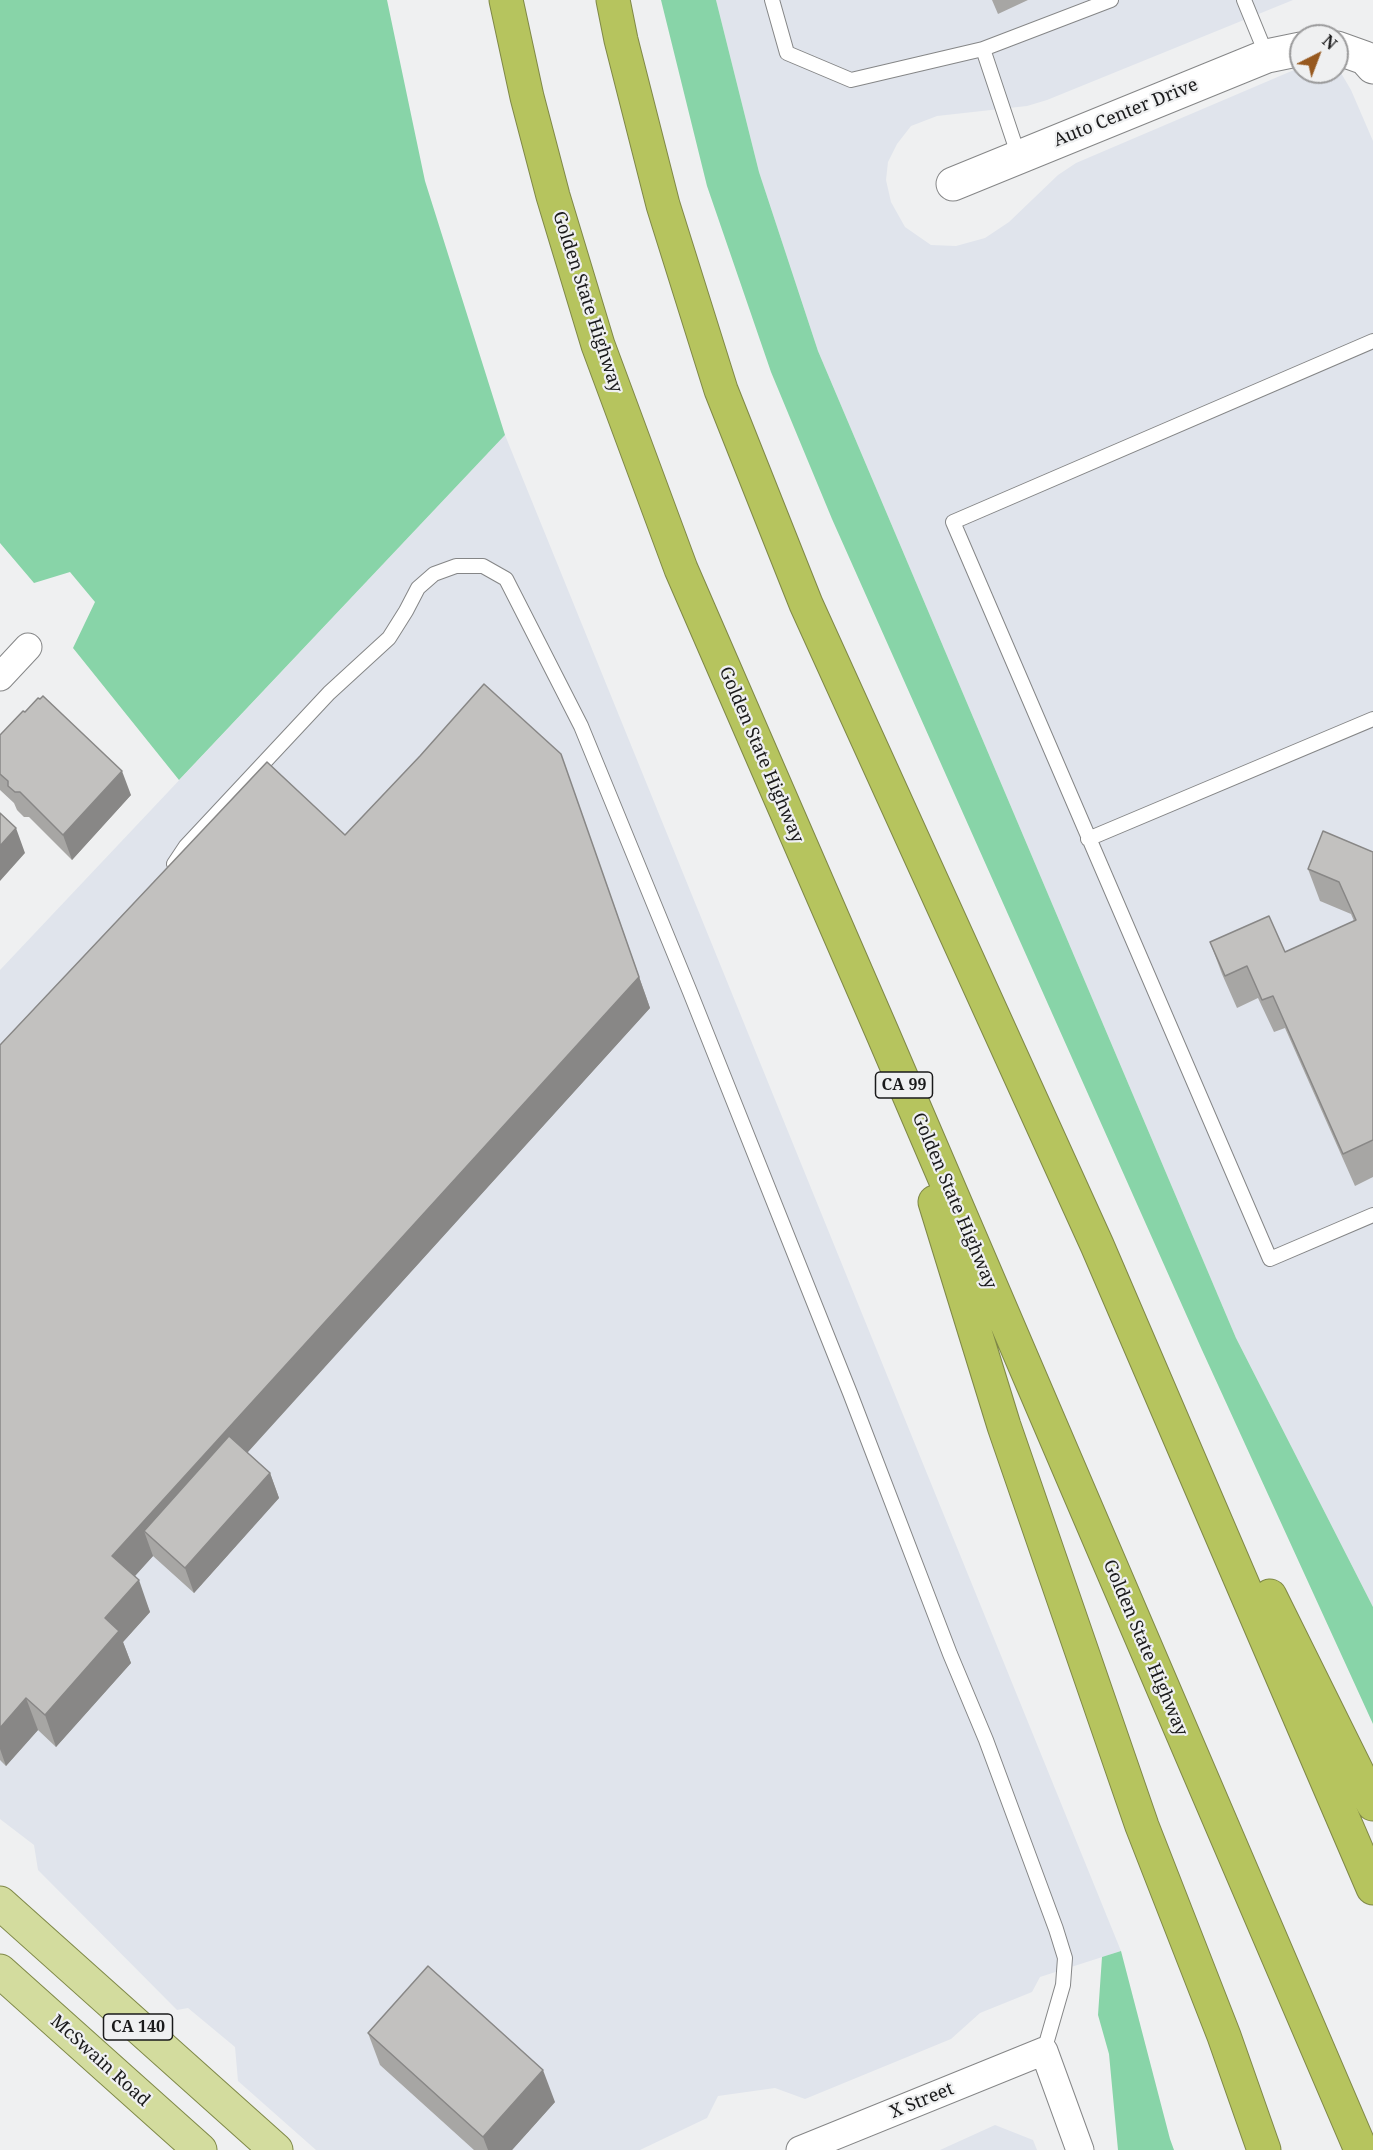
<!DOCTYPE html>
<style>
body{margin:0}
#map{position:relative;width:1373px;height:2150px;overflow:hidden;background:#eff0f1;font-family:"Noto Serif",serif}
canvas{display:block}
.north{position:absolute;left:1289px;top:24px;width:60px;height:60px;box-sizing:border-box;background:#eff0f1;border:2px solid #9a9a9b;border-radius:50%;rotate:42deg;font-size:16px;font-weight:700;line-height:24px;text-align:center;color:#1a1a1b}
.north::after{content:'';display:block;margin:auto;width:21px;height:27px;background:#97591f;clip-path:polygon(50% 0,100% 100%,50% 72%,0 100%)}
</style>
<div id="map">
<canvas width="1373" height="2150"></canvas>
<div class="north">N</div>
</div>
<script>
const ctx = document.querySelector('canvas').getContext('2d');
ctx.lineJoin = 'round';
function fill(path, color) {
  ctx.fillStyle = color;
  ctx.fill(path, 'evenodd');
}
function poly(rows) {
  const path = new Path2D();
  for (const r of rows) {
    path.moveTo(r[0], r[1]);
    for (let i = 2; i < r.length; i += 2) path.lineTo(r[i], r[i + 1]);
  }
  return path;
}
function strokePath(path, color, width, dash) {
  ctx.strokeStyle = color;
  ctx.lineWidth = width;
  ctx.lineCap = dash ? 'butt' : 'round';
  ctx.setLineDash(dash || []);
  ctx.stroke(path);
}
function write(font, color, halo, rows, align = 'center') {
  ctx.font = font + ' "Noto Serif",serif';
  ctx.lineWidth = 4.5;
  ctx.setLineDash([]);
  ctx.textBaseline = 'middle';
  ctx.strokeStyle = halo;
  ctx.fillStyle = color;
  for (const [text, x, y, turn = 0] of rows) {
    ctx.save();
    ctx.translate(x, y);
    ctx.rotate((+turn || 0) * Math.PI / 180);
    ctx.textAlign = isNaN(turn) ? turn : align;
    if (halo) ctx.strokeText(text, 0, 0);
    ctx.fillText(text, 0, 0);
    ctx.restore();
  }
}
const built = poly([
 [716,0,1293,0,1047,100,1027,106,937,116,911,126,897,144,888,162,886,180,891,202,905,227,931,245,956,246,985,238,1009,222,1058,175,1076,163,1301,67,1301,72,1337,72,1337,70,1341,73,1351,90,1373,141,1373,1607,1236,1338,818,351,759,172],
 [505,435,1121,1951,1040,1977,1032,1992,980,2013,951,2039,805,2099,775,2088,718,2096,707,2118,640,2150,316,2150,238,2081,235,2047,188,2008,177,2010,38,1870,34,1845,0,1819,0,970],
 [995,2125,1033,2140,1037,2150,940,2150]
]);
const green = poly([
 [0,0,387,0,425,181,505,435,179,780,73,648,95,602,70,572,34,583,0,543],
 [661,0,716,0,759,172,818,351,1236,1338,1373,1607,1373,1724,1202,1350,832,519,771,372,707,186],
 [1121,1951,1170,2139,1174,2150,1118,2150,1109,2054,1098,2015,1102,1957]
]);
const service = poly([
 [772,0,787,53,851,80,983,49,1019,157],
 [1244,0,1267,56],
 [983,49,1111,0],
 [1373,341,953,522,1270,1259,1373,1215],
 [1088,839,1373,719],
 [174,864,186,846,329,693,389,638,406,611,418,588,434,574,456,566,483,566,506,579,581,726,690,992,850,1393,950,1654,986,1740,1056,1929,1065,1958,1063,1985,1044,2051]
]);
const minor = poly([
 [0,677,28,647],
 [800,2150,1044,2051,1080,2150]
]);
const tertiary = poly([
 [1337,48,1365,58,1373,67],
 [953,184,1267,56,1301,49]
]);
const primary = poly([
 [0,1903,276,2150],
 [0,1971,200,2150]
]);
const motorway = poly([
 [506,0,527,97,553,196,598,345,681,569,882,1032,1361,2150],
 [613,0,621,40,663,205,721,390,806,604,1097,1245,1373,1888],
 [935,1202,1004,1426,1142,1826,1224,2036,1264,2150],
 [1270,1596,1373,1804]
]);
const wall = poly([
 [992,0,1028,0,998,14],
 [0,735,131,795,72,860,29,817,24,817,17,810,14,803,0,790],
 [572,786,650,1008,247,1452,270,1473,279,1498,194,1593,153,1556,135,1576,150,1612,123,1642,131,1663,56,1747,38,1730,6,1766,0,1760,0,1045,345,835],
 [1373,852,1373,1177,1355,1186,1285,1028,1274,1032,1258,998,1237,1008,1222,974,1210,942,1285,952,1354,921,1351,914,1320,901,1308,869],
 [368,2033,555,2102,512,2150,474,2150,380,2065]
]);
const shadedWall = poly([
 [122,771,131,795,72,860,63,835],
 [572,786,650,1008,162,1547,144,1531,153,1556,124,1588,112,1556],
 [16,828,25,853,0,881,0,846],
 [270,1473,279,1498,194,1593,185,1568],
 [139,1580,150,1612,123,1642,131,1663,56,1747,45,1715,105,1618],
 [26,1698,38,1730,6,1766,0,1749,0,1728],
 [543,2070,555,2102,512,2150,488,2150,483,2137]
]);
const building = poly([
 [484,684,561,754,639,977,112,1556,139,1580,105,1618,119,1631,45,1715,26,1698,0,1728,0,1045,267,762,345,835,420,756,484,684],
 [43,696,122,771,63,835,20,792,15,792,8,786,8,781,0,774,0,735,23,711,25,712,38,698,40,699,43,696],
 [0,813,16,828,0,846,0,813],
 [1323,831,1373,852,1373,1140,1343,1154,1273,996,1262,1000,1247,966,1225,976,1210,942,1269,916,1285,952,1356,920,1339,882,1308,869,1323,831],
 [229,1436,270,1473,185,1568,144,1531,229,1436],
 [428,1966,543,2070,483,2137,368,2033,428,1966]
]);
const shields = [
 [904,1085,57],
 [138,2027,69]
];
const shieldNames = [
 ["CA 99",904,1085],
 ["CA 140",138,2027]
];
const streetNames = [
 ["Auto Center Drive",1126,113,-22],
 ["Golden State Highway",587,302,72],
 ["Golden State Highway",761,755,67],
 ["Golden State Highway",954,1201,67],
 ["Golden State Highway",1145,1648,67],
 ["McSwain Road",100,2061,42],
 ["X Street",922,2101,-22]
];
fill(built, '#e0e4ec');
fill(green, '#88d4a8');
strokePath(service, '#858687', 16);
strokePath(minor, '#858687', 29);
strokePath(tertiary, '#858687', 35);
strokePath(primary, '#7f8847', 35);
strokePath(motorway, '#7f8847', 35);
strokePath(service, '#fff', 14);
strokePath(minor, '#fff', 27);
strokePath(tertiary, '#fff', 33);
strokePath(primary, '#d3dc9e', 33);
strokePath(motorway, '#b6c45e', 33);
fill(wall, '#a7a6a4');
fill(shadedWall, '#888786');
fill(building, '#c2c1bf');
strokePath(building, '#888786', 1.5);
for (const [x, y, w] of shields) {
  const box = new Path2D();
  box.roundRect(x - w / 2, y - 13, w, 26, 4.5);
  ctx.fillStyle = '#eff0f1';
  ctx.fill(box);
  strokePath(box, '#1a1a1b', 1.5);
}
write('bold 16px', '#1a1a1b', null, shieldNames);
write('18px', '#1a1a1b', '#eff0f1', streetNames);
</script>
